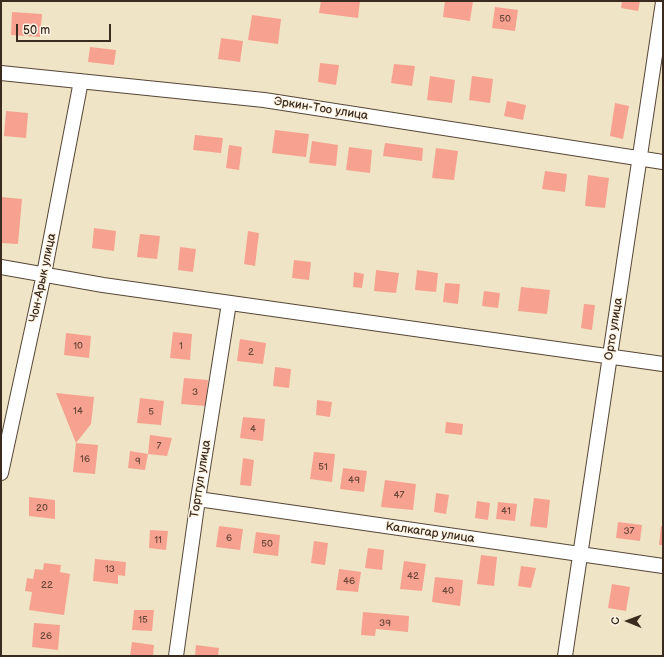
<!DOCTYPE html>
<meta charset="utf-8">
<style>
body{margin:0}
#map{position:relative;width:664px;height:657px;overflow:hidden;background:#efe4c5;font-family:"Balsamiq Sans",sans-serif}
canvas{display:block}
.frame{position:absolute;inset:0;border:2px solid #3b2a1e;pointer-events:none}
.north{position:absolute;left:608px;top:601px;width:40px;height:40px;-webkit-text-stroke:3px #fcf5e5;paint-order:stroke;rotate:271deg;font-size:11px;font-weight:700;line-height:16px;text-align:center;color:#3b2a1e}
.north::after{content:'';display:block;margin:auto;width:14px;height:18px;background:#3b2a1e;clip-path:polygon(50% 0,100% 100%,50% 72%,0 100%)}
.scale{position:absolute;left:16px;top:24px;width:95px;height:18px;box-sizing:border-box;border:2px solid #3b2a1e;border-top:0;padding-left:5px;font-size:12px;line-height:14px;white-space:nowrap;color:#3b2a1e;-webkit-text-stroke:3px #fcf5e5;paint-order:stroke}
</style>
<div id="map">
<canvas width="664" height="657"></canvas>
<div class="frame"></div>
<div class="north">С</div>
<div class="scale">50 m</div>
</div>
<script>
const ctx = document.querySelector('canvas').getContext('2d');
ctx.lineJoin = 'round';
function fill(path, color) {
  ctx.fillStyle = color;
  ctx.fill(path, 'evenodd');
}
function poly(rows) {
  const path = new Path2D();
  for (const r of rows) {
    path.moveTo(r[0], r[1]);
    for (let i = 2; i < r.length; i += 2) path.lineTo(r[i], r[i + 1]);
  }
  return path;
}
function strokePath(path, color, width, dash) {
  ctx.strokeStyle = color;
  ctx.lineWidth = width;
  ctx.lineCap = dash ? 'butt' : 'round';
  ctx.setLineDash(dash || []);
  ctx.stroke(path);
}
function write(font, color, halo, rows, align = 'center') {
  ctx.font = font + ' "Balsamiq Sans",sans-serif';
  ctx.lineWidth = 3;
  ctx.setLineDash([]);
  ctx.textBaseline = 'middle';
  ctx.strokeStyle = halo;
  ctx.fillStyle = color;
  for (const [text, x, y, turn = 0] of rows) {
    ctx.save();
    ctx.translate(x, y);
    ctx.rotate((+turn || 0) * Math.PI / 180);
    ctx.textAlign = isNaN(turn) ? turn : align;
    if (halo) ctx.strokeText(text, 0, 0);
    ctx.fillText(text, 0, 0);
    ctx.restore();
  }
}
const building = poly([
 [321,1,360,1,358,18,319,13],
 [445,1,473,1,470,21,443,17],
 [622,1,640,1,638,11,621,8],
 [495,7,518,10,515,31,492,28],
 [12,12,42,14,40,37,11,35],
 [252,15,281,19,278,44,248,40],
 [221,38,243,41,240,62,218,59],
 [90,47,116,50,114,65,88,62],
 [320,63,339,65,336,85,318,82],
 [394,64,415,66,412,86,391,83],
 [430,76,455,80,452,103,427,100],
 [472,76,493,79,490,103,469,100],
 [507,101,526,105,523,120,504,116],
 [615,103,629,106,623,139,610,136],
 [6,111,28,113,26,138,4,136],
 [275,130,309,134,306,157,272,153],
 [195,135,223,138,221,153,193,150],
 [312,141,338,145,336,166,309,163],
 [385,143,423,148,422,161,383,156],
 [229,145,242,147,239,170,226,168],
 [349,147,372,150,370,173,346,170],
 [436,148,458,151,454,180,432,178],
 [545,171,567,174,565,192,542,189],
 [588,175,609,178,605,208,585,206],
 [1,197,22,199,18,244,1,243],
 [94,228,116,231,114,251,92,248],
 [248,231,259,233,255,266,244,264],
 [140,234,160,236,157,259,137,257],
 [180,247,196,249,193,272,178,270],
 [294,260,311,262,309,280,292,278],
 [376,270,399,273,396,293,374,291],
 [417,270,438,273,436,292,415,290],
 [354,272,364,274,362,288,353,287],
 [445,283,460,284,458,304,443,302],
 [521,287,550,290,547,314,518,311],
 [484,291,500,293,498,308,482,306],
 [584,304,595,305,592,330,581,328],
 [173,332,192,334,190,360,170,358],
 [66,333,91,336,89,358,64,355],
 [240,339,266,343,263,364,237,361],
 [275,367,291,369,289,388,273,386],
 [184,378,208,380,206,406,181,404],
 [56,393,94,397,91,424,76,443],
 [140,398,164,401,161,425,137,423],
 [317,400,332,402,330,417,316,415],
 [243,417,265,419,263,441,240,438],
 [446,422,463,424,462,435,445,433],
 [150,435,172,438,167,456,148,454],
 [76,443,98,445,95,474,73,472],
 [130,451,148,454,145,470,128,468],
 [314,452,335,454,332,482,310,479],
 [243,458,254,460,251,486,240,485],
 [343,468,367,471,364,492,340,489],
 [385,480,416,484,413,510,381,507],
 [436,493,449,495,446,514,434,512],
 [29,497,55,500,55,519,29,516],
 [534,498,550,500,547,528,530,526],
 [477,501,490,503,488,520,475,518],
 [498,502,517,504,515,521,496,519],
 [618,522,642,525,640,541,616,538],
 [219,526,243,529,240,550,216,547],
 [661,526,663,526,663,545,659,545],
 [150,530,168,531,166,550,149,548],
 [256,532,280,535,278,556,253,553],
 [314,541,328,543,325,565,311,563],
 [368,548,384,550,382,570,365,568],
 [481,555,497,557,494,586,477,584],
 [95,559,126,562,125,576,118,575,118,584,93,581],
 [404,561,426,564,422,591,400,589],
 [44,563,61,565,60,572,70,574,64,615,29,610,32,592,25,591,27,578,33,579,35,569,43,570],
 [521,566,536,568,531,588,518,586],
 [339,569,361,572,358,592,336,590],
 [435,577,463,580,460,606,432,602],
 [612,584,630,587,626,611,608,608],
 [134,610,154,610,152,631,132,630],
 [363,612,409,616,408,632,376,629,375,636,361,635],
 [34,623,60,625,58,650,32,647],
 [132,642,154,645,153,656,130,656],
 [196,645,219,648,218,656,195,656]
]);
const minor = poly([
 [1,73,264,100,663,162],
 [1,267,103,285,663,364],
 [1,473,44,274,81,81],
 [198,499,663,566],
 [176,656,198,499,229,303],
 [565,656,663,2]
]);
const numberNames = [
 ["50",505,19],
 ["10",78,346],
 ["1",181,346],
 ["2",251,352],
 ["3",195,392],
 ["14",78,411],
 ["5",151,412],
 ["4",253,429],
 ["7",159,446],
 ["16",85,459],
 ["9",138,461],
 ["51",323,467],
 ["49",354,480],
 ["47",399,495],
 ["20",42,508],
 ["41",506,511],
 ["37",629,531],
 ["6",229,538],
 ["11",158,540],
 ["50",267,544],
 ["13",110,569],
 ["42",413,576],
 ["46",349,581],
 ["22",47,585],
 ["40",448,591],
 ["15",143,620],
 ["39",385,623],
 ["26",46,636]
];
const streetNames = [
 ["Эркин-Тоо улица",321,109,9],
 ["Чон-Арык улица",43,278,-78],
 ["Орто улица",614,329,-81],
 ["Тортгул улица",201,479,-81],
 ["Калкагар улица",430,533,8]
];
fill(building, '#f7a290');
strokePath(minor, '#564637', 16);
strokePath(minor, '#fff', 14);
write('10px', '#6a483a', null, numberNames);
write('12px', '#3b2a1e', '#fcf5e5', streetNames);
</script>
